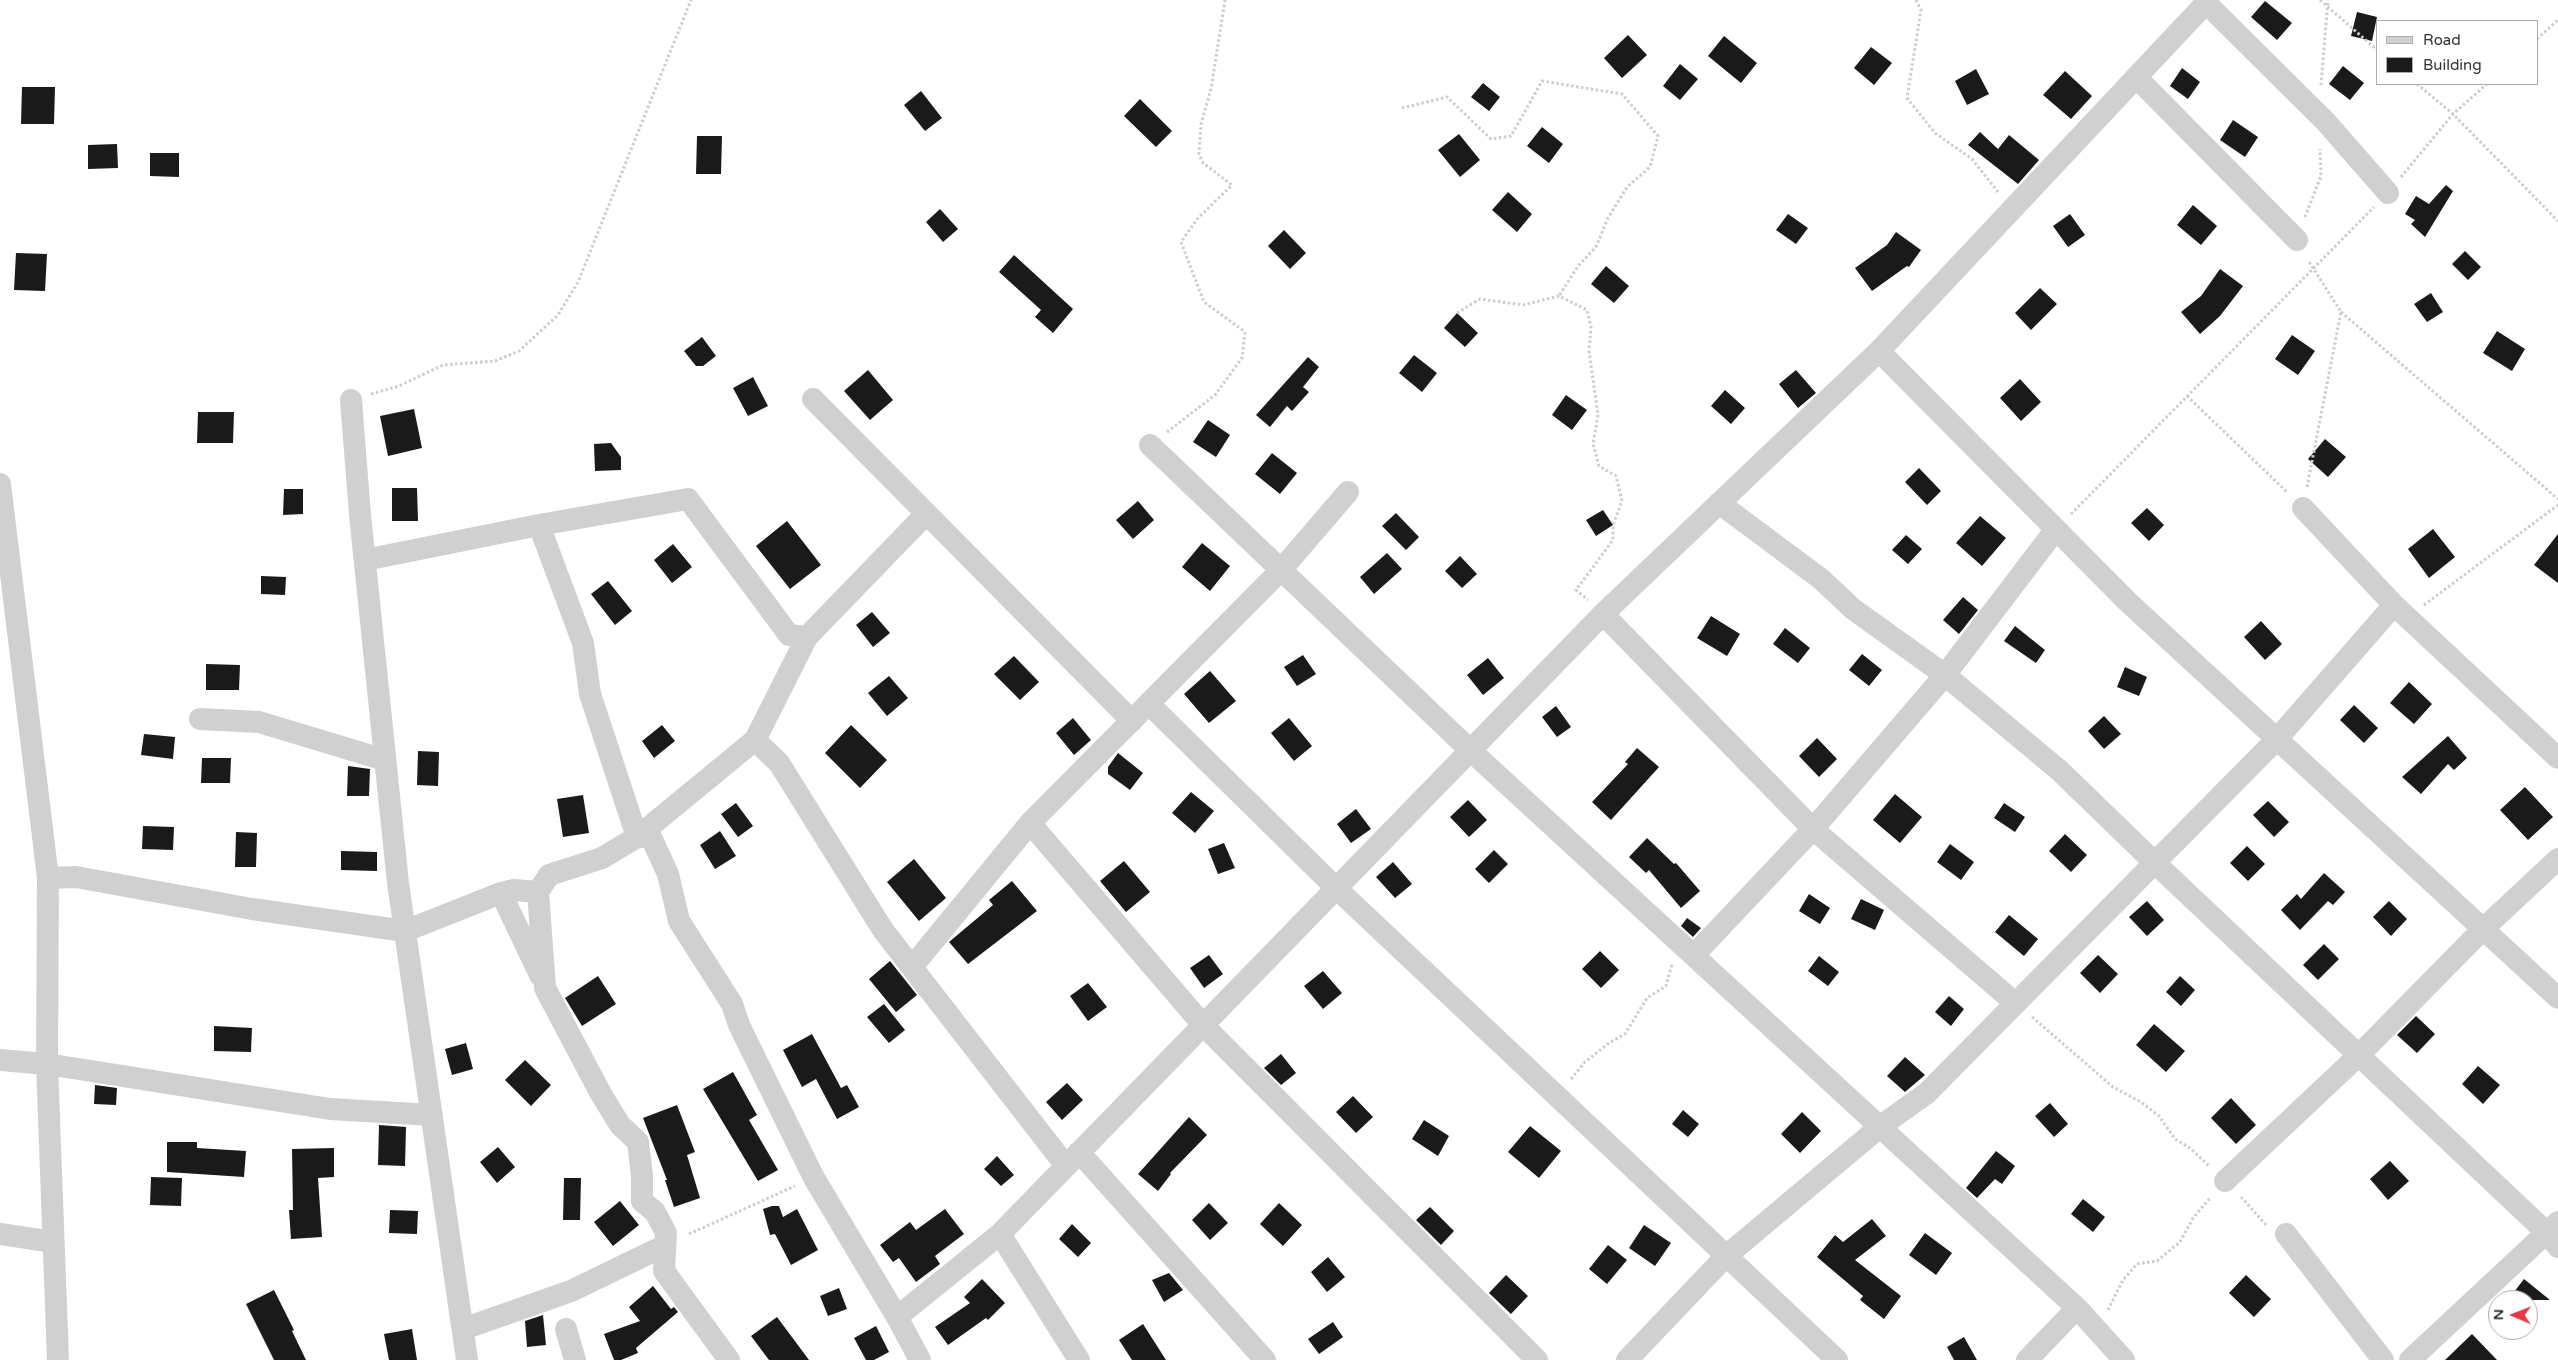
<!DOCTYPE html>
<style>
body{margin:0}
#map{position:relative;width:2558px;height:1360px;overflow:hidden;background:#fff;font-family:"Varela Round",sans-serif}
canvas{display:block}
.legend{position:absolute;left:2376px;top:20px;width:162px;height:65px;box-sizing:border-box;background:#fff;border:1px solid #adadad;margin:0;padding:6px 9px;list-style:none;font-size:15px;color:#333}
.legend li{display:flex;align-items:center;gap:10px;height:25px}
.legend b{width:25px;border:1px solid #adadad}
.north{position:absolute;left:2488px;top:1290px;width:50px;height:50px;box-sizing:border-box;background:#fff;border:1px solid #adadad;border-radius:50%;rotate:271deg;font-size:14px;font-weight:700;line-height:20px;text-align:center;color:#333}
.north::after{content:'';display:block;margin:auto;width:18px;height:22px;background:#e63946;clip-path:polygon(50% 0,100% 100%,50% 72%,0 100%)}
</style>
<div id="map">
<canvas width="2558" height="1360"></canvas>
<ul class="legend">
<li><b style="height:6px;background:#d0d0d0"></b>Road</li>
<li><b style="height:14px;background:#1a1a1a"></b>Building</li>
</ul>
<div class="north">N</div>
</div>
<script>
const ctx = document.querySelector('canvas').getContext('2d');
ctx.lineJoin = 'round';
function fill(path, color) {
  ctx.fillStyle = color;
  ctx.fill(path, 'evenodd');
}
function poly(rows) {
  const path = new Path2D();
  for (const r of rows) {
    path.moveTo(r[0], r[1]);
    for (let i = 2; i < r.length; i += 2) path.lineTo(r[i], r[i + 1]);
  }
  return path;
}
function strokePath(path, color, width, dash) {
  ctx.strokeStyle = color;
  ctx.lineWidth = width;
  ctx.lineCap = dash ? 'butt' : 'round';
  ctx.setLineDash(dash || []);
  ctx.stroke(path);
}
const building = poly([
 [2265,1,2292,23,2277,40,2251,17],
 [2357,12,2377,17,2372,41,2351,36],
 [1628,35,1647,55,1622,78,1604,58],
 [1724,36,1757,63,1741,83,1708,56],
 [1871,47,1892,63,1874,85,1854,68],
 [1680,64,1698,79,1680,100,1663,86],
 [2343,66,2364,83,2350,100,2329,84],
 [2182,68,2200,82,2188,99,2170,86],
 [1976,69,1989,94,1967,105,1955,81],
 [2065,71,2092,96,2071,119,2043,95],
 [1483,83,1500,97,1489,111,1471,97],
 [22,87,55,87,54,124,21,124],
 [921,91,942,118,925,131,904,105],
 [1140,99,1172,131,1156,147,1124,116],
 [2233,120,2258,137,2245,157,2220,140],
 [1542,127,1563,144,1549,163,1527,146],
 [1980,132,1998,149,2009,135,2039,160,2018,184,1968,145],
 [1459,134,1480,160,1460,177,1438,150],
 [697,136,722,136,721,174,696,174],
 [117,144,118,168,88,169,88,145],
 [150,153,179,153,179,177,150,176],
 [2446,185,2453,191,2425,237,2411,224,2415,220,2405,214,2416,196,2429,204],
 [1508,192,1532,214,1517,232,1492,210],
 [2193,205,2217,226,2201,245,2177,225],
 [940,209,958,229,943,242,926,222],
 [1788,214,1808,228,1796,244,1776,230],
 [2070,214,2085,235,2068,247,2053,226],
 [1284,230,1306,253,1290,269,1268,246],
 [1896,232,1921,250,1909,267,1907,266,1872,291,1855,268,1887,245],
 [2465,251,2481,267,2468,280,2452,264],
 [16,253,47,254,45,291,14,290],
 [1014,255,1073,309,1053,333,1035,317,1041,310,999,272],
 [1606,266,1629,286,1614,303,1591,284],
 [2220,269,2243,286,2220,316,2200,334,2181,312,2201,296],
 [2040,288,2057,304,2031,330,2015,313],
 [2431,293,2443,312,2427,322,2414,304],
 [1457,313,1478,333,1465,347,1444,328],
 [2497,331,2525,349,2512,371,2483,353],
 [2292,335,2315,351,2298,375,2275,359],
 [702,337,716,356,703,366,696,366,684,351],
 [1414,355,1437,373,1422,392,1399,373],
 [1308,357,1319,367,1303,387,1309,392,1292,411,1287,406,1270,427,1256,415],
 [868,370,893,400,870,420,844,391],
 [1796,370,1816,393,1798,408,1779,384],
 [753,377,768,406,748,416,733,388],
 [2020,379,2041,402,2021,421,2000,398],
 [1725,390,1745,408,1731,424,1711,406],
 [1566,395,1587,410,1572,430,1552,415],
 [414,409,422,448,388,456,380,416],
 [198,412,234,412,233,443,197,443],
 [1208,420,1230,435,1216,457,1193,442],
 [2325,439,2346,457,2328,477,2308,459],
 [611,443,621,457,621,470,595,471,594,444],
 [1272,453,1297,473,1280,494,1255,474],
 [1919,468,1941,491,1927,505,1905,482],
 [392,488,417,488,418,521,392,521],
 [284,489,303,489,303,514,283,515],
 [1138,501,1154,520,1133,539,1116,520],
 [2147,508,2164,525,2149,541,2131,523],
 [1603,510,1613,525,1596,536,1586,520],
 [1396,513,1419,537,1406,550,1382,526],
 [1980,516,2006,538,1982,566,1956,543],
 [787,521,821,565,790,589,756,546],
 [2433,529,2455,557,2429,578,2408,549],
 [2558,534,2558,583,2534,565],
 [1906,535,1922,549,1908,564,1892,550],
 [1202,543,1230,566,1210,591,1182,567],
 [673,544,692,567,672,583,654,560],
 [1387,553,1402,569,1374,594,1360,577],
 [1460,556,1477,574,1462,588,1445,571],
 [261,576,286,577,285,595,261,594],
 [608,581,632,611,615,625,591,594],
 [1963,597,1978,610,1959,634,1943,620],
 [872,612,890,633,873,647,856,625],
 [1711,616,1740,634,1727,656,1697,638],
 [2261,621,2282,644,2265,660,2244,637],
 [2015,626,2045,650,2036,663,2004,641],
 [1785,628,1810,648,1798,663,1773,644],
 [1862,654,1882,670,1869,686,1849,670],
 [1303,655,1316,674,1297,686,1284,667],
 [1014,656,1039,682,1020,700,994,674],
 [1488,658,1504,678,1483,695,1467,675],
 [206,664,240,665,239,690,206,690],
 [2125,667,2147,677,2139,696,2117,687],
 [1210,671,1236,701,1209,723,1184,694],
 [889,676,908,698,887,716,868,693],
 [2409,682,2432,704,2414,724,2390,703],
 [2354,705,2378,728,2364,743,2340,720],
 [1556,706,1571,727,1557,737,1542,717],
 [2104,716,2121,734,2104,749,2088,731],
 [1073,718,1091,740,1074,755,1056,733],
 [1289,718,1312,746,1294,761,1271,733],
 [662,725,675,741,654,758,642,741],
 [851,725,887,760,860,788,825,753],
 [144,734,175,737,173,759,141,755],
 [2448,736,2467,758,2454,770,2448,764,2421,794,2402,777],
 [1817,738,1837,759,1819,777,1799,756],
 [1637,748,1659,767,1611,820,1592,802,1628,764,1625,762],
 [418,751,439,752,438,786,417,785],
 [1118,753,1143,773,1130,790,1108,774,1108,767],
 [202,758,231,758,230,783,201,783],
 [348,766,370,769,369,796,347,796],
 [2525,787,2553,817,2528,840,2500,810],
 [1191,792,1214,811,1195,833,1172,813],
 [1895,794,1922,817,1900,843,1873,820],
 [583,795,589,833,563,837,557,799],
 [1468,800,1487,820,1469,837,1450,817],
 [2268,801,2289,822,2274,837,2253,815],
 [736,803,753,826,738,837,721,814],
 [2004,803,2025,817,2015,832,1994,818],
 [1356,809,1371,829,1351,843,1337,824],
 [143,826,174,827,173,850,142,849],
 [720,831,736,856,715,869,700,845],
 [236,832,257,833,256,867,235,867],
 [2065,834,2087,855,2071,872,2049,851],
 [1647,838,1674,864,1676,863,1700,891,1681,908,1649,870,1646,873,1629,857],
 [1224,843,1235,868,1218,874,1208,849],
 [1950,844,1974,862,1961,880,1937,862],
 [2247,846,2265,864,2248,881,2230,863],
 [1494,850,1508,864,1489,883,1475,869],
 [341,851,377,852,377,871,341,870],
 [914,859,946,898,919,921,887,882],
 [1124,861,1150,892,1126,912,1100,881],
 [1393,862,1412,884,1395,898,1376,877],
 [2324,873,2345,892,2333,905,2328,901,2300,930,2281,910,2297,894,2301,899],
 [1012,881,1037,911,968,964,949,942,993,905,989,900],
 [1809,894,1830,908,1820,924,1799,911],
 [1861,899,1884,910,1875,930,1851,919],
 [2147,901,2164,920,2147,936,2129,917],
 [2389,901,2407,919,2391,936,2373,917],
 [2009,915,2038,939,2024,956,1995,932],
 [1687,918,1701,928,1693,937,1681,926],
 [2324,944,2339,959,2318,980,2303,965],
 [1600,951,1619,970,1601,988,1582,969],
 [1209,955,1223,974,1204,988,1190,968],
 [2098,955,2118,974,2100,993,2080,973],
 [1819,956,1839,972,1828,986,1808,971],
 [890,961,917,995,896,1012,869,979],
 [1323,971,1342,993,1323,1009,1304,986],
 [598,976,616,1004,582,1026,565,998],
 [2180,976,2195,990,2181,1006,2166,992],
 [1088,983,1107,1007,1088,1021,1070,996],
 [1949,996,1964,1009,1951,1026,1935,1012],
 [884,1004,905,1030,889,1043,867,1017],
 [2416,1016,2435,1034,2417,1053,2397,1035],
 [2154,1024,2185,1051,2166,1072,2136,1045],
 [214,1026,252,1028,251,1052,214,1051],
 [812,1034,841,1088,847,1085,859,1107,837,1119,816,1079,802,1087,783,1050],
 [466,1043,473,1069,452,1075,445,1049],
 [1281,1054,1296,1073,1281,1085,1264,1068],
 [1905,1057,1925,1075,1905,1092,1887,1076],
 [525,1060,551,1085,531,1106,505,1080],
 [2478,1066,2500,1085,2483,1104,2462,1084],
 [733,1072,757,1115,749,1120,778,1170,758,1181,703,1089],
 [1067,1083,1083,1100,1062,1120,1046,1102],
 [95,1085,117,1088,116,1105,94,1104],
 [1353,1096,1373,1117,1356,1133,1336,1112],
 [2231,1098,2256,1125,2236,1144,2211,1118],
 [2050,1103,2068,1124,2054,1137,2035,1116],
 [677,1105,695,1152,687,1155,700,1198,674,1207,665,1180,667,1180,643,1118],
 [1683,1110,1699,1124,1688,1137,1672,1124],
 [1802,1112,1821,1131,1800,1153,1781,1134],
 [1189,1117,1207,1135,1170,1173,1171,1174,1158,1191,1138,1174],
 [1424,1120,1449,1136,1438,1156,1412,1139],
 [379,1125,406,1127,405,1166,378,1165],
 [1530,1126,1561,1151,1539,1178,1508,1152],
 [167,1142,197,1142,197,1148,246,1151,244,1177,167,1172],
 [498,1147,515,1167,497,1183,480,1162],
 [334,1148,334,1177,318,1178,322,1237,291,1239,289,1210,293,1210,292,1149],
 [1996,1151,2015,1166,2002,1184,1995,1179,1977,1198,1966,1188],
 [997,1156,1014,1175,1001,1186,984,1169],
 [2390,1161,2409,1181,2388,1200,2370,1179],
 [151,1177,182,1178,181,1206,150,1205],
 [564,1178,581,1178,580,1220,563,1220],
 [2083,1199,2105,1217,2093,1232,2071,1214],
 [620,1201,639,1225,613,1246,594,1222],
 [1209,1203,1228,1223,1210,1240,1192,1220],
 [1279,1203,1302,1225,1283,1246,1260,1224],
 [772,1206,779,1206,783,1217,797,1209,818,1250,791,1265,775,1234,770,1235,763,1209],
 [1430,1207,1454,1231,1441,1245,1416,1220],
 [945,1209,964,1234,935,1256,940,1264,916,1282,899,1258,893,1262,880,1245,910,1222,916,1230],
 [390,1210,418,1211,417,1234,389,1233],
 [1872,1219,1886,1236,1855,1260,1901,1296,1884,1319,1860,1300,1863,1296,1817,1257,1835,1235,1843,1242],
 [1072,1224,1091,1243,1078,1257,1059,1239],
 [1644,1225,1671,1243,1655,1266,1629,1248],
 [1925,1233,1952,1253,1936,1275,1909,1255],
 [1608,1245,1627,1260,1607,1284,1589,1269],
 [1328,1257,1345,1277,1327,1292,1311,1272],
 [1169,1273,1183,1290,1164,1302,1152,1280],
 [1506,1275,1528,1296,1511,1314,1489,1293],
 [2246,1275,2271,1299,2254,1317,2229,1293],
 [982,1279,1005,1303,988,1320,986,1318,948,1345,935,1327,970,1303,964,1297],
 [2524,1279,2550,1300,2508,1300],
 [653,1286,671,1309,674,1307,678,1312,636,1348,638,1353,621,1360,614,1360,604,1334,640,1321,629,1307],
 [839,1288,847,1309,828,1316,820,1296],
 [274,1290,294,1330,292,1331,306,1360,274,1360,246,1304],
 [543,1315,546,1345,527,1347,525,1321],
 [777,1317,809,1360,769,1360,751,1336],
 [1333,1322,1343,1337,1319,1354,1308,1339],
 [1143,1324,1166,1360,1132,1360,1119,1340],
 [876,1326,889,1352,874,1360,866,1360,854,1338],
 [412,1329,417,1360,389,1360,384,1334],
 [2472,1334,2497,1360,2445,1360],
 [1964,1337,1977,1360,1954,1360,1947,1347]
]);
const path = poly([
 [1916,0,1921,10,1907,98,1935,133,1972,159,1998,192],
 [2320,0,2377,50],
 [2537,39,2558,20],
 [2417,84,2453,114,2558,221],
 [2321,85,2328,0],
 [1402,108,1447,97,1491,139,1511,136,1542,81,1622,94,1658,136,1650,167,1627,187,1608,218,1596,247,1578,266,1559,296],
 [2401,177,2453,114,2487,84],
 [2305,217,2321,176,2320,149],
 [2341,312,2558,499],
 [1457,313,1480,299,1523,305,1559,296,1587,310,1591,327,1589,351,1598,415,1593,444,1599,466,1616,476,1622,501,1613,525,1613,540,1576,590,1588,600],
 [371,394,399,386,443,365,495,361,519,351,558,315,578,282,691,0],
 [2187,396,2288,493],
 [1167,432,1215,395,1242,358,1245,332,1204,302,1181,242,1198,218,1232,185,1203,163,1199,154,1201,124,1211,89,1225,0],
 [2307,487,2341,312,2308,260],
 [2071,514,2374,207],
 [2424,605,2558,505],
 [2032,1017,2113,1087,2141,1102,2159,1116,2175,1139,2190,1148,2209,1166],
 [1571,1079,1584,1063,1609,1043,1625,1034,1647,998,1666,986,1672,964],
 [2241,1197,2267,1226],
 [689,1234,795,1186],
 [2108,1310,2123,1280,2137,1264,2157,1261,2180,1242,2193,1218,2210,1198]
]);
const minor = poly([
 [2136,77,2297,240],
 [1879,351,2128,602,2558,998],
 [813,399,1132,721],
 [351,400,360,515,398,883,467,1360],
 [1150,445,1470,750,2077,1308,2124,1360],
 [0,484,48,878,47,1064,58,1360],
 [1348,492,1281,570,1030,823,1203,1025,1537,1360],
 [1719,503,1821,579,1853,609,1945,675,2060,771,2154,862,2547,1233,2558,1247],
 [2303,508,2394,605,2558,758],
 [539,525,583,643,590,694,637,837,755,740,807,637,926,514],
 [365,560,539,525,688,499,789,635,807,637],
 [1603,614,1813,829,2014,1002],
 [1149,704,1336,888,1837,1360],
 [200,719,259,722,385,760],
 [755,740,779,763,883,930,1066,1166],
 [48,878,76,877,252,909,405,931,501,893,514,890,538,892,545,988,601,1094,620,1125,638,1142,642,1176,642,1201,655,1212,666,1233,664,1271,729,1360],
 [538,892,549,875,602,858,637,837,651,837,668,874,679,921,732,1004,739,1025,814,1178,897,1317,920,1360],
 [501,893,540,975],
 [1694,955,1813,829,1945,675,2056,529],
 [912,967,1030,823],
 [0,1060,47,1064,330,1109,432,1115],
 [1079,1152,1265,1360],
 [2225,1181,2359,1055,2483,929,2558,859],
 [0,1234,53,1242],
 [2286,1234,2383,1360],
 [897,1317,1000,1234],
 [463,1329,571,1291,664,1246],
 [566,1329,575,1360],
 [1079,1360,1000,1234,1603,614,1879,351,2206,3,2326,122,2388,193],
 [1627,1360,1726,1256,1881,1126,1927,1093,2277,739,2394,605],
 [2027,1360,2077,1308],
 [2410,1360,2558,1222]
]);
fill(building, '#1a1a1a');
strokePath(path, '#cdcdcd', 3, [2.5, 2.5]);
strokePath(minor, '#d0d0d0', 22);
</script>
